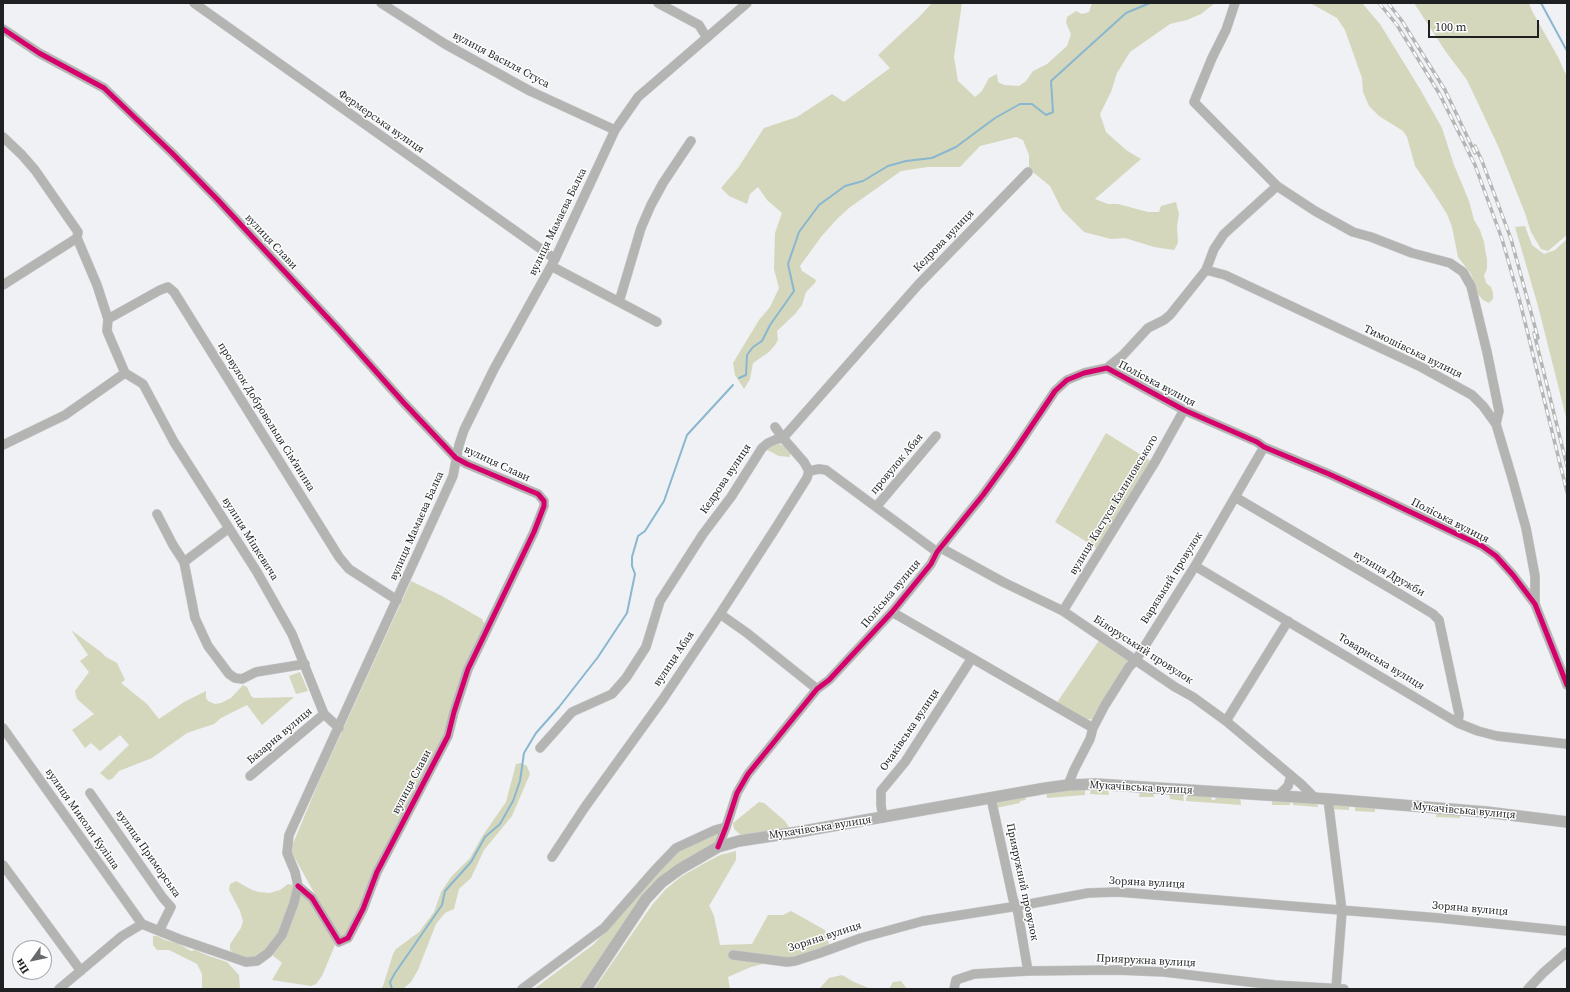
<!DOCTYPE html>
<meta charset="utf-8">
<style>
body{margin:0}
#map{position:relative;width:1570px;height:992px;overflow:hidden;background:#eff1f4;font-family:"Source Serif 4",serif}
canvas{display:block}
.frame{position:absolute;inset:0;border:4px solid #1e2022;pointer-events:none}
.north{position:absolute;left:12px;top:940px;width:40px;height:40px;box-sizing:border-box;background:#fefefe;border:1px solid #a4a5a6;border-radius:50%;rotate:237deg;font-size:11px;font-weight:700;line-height:16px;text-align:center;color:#1e2022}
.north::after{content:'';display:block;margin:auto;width:14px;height:18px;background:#67696c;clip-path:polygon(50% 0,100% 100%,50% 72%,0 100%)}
.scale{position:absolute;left:1428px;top:20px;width:111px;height:18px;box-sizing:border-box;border:2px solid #1e2022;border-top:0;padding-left:5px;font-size:12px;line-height:14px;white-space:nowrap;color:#1e2022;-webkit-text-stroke:3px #fefefe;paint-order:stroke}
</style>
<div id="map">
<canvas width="1570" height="992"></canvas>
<div class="frame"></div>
<div class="north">Пн</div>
<div class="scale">100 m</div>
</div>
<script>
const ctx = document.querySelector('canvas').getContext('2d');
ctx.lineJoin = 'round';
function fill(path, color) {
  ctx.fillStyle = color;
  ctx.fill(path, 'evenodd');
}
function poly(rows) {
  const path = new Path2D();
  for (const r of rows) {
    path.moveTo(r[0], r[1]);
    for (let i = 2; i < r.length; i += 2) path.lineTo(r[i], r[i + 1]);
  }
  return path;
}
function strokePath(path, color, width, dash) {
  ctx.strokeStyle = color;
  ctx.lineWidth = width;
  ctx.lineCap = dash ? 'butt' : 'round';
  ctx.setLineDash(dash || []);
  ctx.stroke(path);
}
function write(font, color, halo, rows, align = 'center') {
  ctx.font = font + ' "Source Serif 4",serif';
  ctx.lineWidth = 3;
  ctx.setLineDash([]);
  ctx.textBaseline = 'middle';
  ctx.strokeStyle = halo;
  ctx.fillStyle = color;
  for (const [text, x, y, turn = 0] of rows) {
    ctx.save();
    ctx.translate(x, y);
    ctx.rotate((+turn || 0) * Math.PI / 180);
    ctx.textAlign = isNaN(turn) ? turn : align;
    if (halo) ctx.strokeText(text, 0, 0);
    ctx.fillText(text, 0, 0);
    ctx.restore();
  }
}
const green = poly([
 [932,3,962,3,954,57,958,81,975,97,982,91,989,78,997,74,998,82,1004,85,1019,86,1026,81,1033,71,1047,64,1067,46,1071,34,1066,23,1067,17,1076,11,1082,14,1089,12,1092,3,1215,3,1201,14,1187,20,1170,24,1130,52,1117,73,1111,92,1100,114,1106,132,1126,150,1141,159,1095,199,1108,204,1118,204,1148,212,1159,212,1161,206,1176,202,1179,214,1177,226,1178,243,1174,250,1154,247,1125,238,1111,239,1084,232,1062,210,1050,186,1029,169,1029,155,1023,140,1016,137,980,146,960,167,928,167,901,171,849,208,837,219,821,237,800,266,802,271,816,280,815,283,806,292,802,305,795,314,777,331,778,340,775,345,769,352,753,363,750,379,744,389,735,375,733,363,759,320,770,307,779,288,774,269,775,233,782,213,767,200,758,187,750,194,747,204,729,196,721,188,738,168,764,128,797,117,832,94,844,102,890,68,878,55,919,17],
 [1310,3,1362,3,1380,24,1420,89,1442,128,1454,165,1469,201,1474,220,1480,230,1484,242,1487,260,1487,269,1484,275,1486,283,1491,287,1493,293,1493,299,1489,303,1483,300,1478,294,1471,274,1458,257,1452,227,1447,214,1431,189,1415,166,1407,137,1403,131,1379,116,1369,106,1363,92,1362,78,1345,30,1337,18],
 [1414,3,1529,3,1532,11,1558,57,1567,77,1567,235,1548,251,1541,249,1531,232,1525,213,1499,148,1467,80,1446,52],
 [1525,226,1532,245,1544,254,1555,250,1567,239,1567,421,1538,306,1515,227],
 [1106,433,1154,463,1098,549,1055,522],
 [777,443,784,446,790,452,790,457,779,456,765,449],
 [411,581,442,596,482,619,484,623,483,631,445,735,360,909,345,936,338,936,296,860,291,854,292,846,317,786],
 [71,630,101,652,106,657,117,663,125,680,121,683,147,704,159,719,184,702,206,691,206,698,208,701,215,704,221,703,231,698,243,685,247,687,251,696,254,698,294,697,262,725,247,705,221,718,214,724,187,733,152,758,119,771,112,779,108,780,100,773,129,745,120,735,100,751,91,743,85,748,72,730,94,714,77,699,75,691,89,672,80,661,88,655],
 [1100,639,1130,660,1096,717,1092,719,1084,720,1056,704],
 [300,672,308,691,296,694,289,676],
 [521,763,527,766,530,774,512,816,484,850,471,878,459,889,454,909,445,913,436,924,418,970,411,982,403,989,381,989,383,986,393,954,396,949,419,932,434,912,441,892,451,877,470,858,483,835,506,802,516,764],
 [1084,788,1085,790,1085,795,1047,798,1046,792],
 [1091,789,1108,790,1109,795,1090,794],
 [1140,791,1153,792,1154,797,1139,797],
 [1169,793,1183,794,1184,801,1170,799],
 [1187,794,1210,795,1212,800,1215,800,1217,795,1240,797,1241,805,1186,801],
 [1025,797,1026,800,1020,801,1020,803,996,808,996,805,1000,801],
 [1290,800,1290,805,1272,805,1272,801],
 [1294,800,1317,802,1318,807,1293,805],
 [759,802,764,803,785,821,790,829,742,836,734,829,733,823],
 [1331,805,1349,805,1349,810,1331,809],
 [1355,805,1375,807,1375,812,1355,811],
 [1437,811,1460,813,1460,818,1436,817],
 [720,832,717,839,712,845,677,866,582,989,534,989,594,944,679,850],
 [736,851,736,860,709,906,710,907,714,916,720,945,752,944,768,915,783,915,791,911,825,930,830,948,795,959,771,962,751,967,728,977,730,989,594,989,652,905,666,889,682,876,703,864,720,855],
 [236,881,252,890,259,892,270,893,280,890,288,884,293,885,295,888,277,938,273,944,256,958,245,958,235,955,230,950,230,944,241,928,243,921,240,911,229,890,230,884],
 [301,891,315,908,335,945,322,976,316,984,311,986,272,980,282,963,271,954],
 [153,936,157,936,165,940,179,944,191,951,195,950,209,956,227,962,239,975,240,989,203,989,202,987,202,974,197,964,169,950,157,950,153,945],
 [842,975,854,982,871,989,819,989,829,978],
 [901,981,907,989,889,989,893,982]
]);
const stream = poly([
 [1541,3,1567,51],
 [739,378,746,375,747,355,753,347,762,341,770,325,794,291,788,264,799,232,819,205,845,186,863,181,888,166,906,161,932,158,956,147,995,118,1020,104,1032,104,1046,115,1053,112,1051,81,1126,13,1150,3],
 [392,989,390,982,395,973,442,905,445,891,471,862,485,837,500,824,513,801,520,781,524,753,536,733,559,707,598,657,627,613,635,574,632,566,632,557,638,536,645,531,664,501,687,435,733,385]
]);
const minor = poly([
 [194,3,555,259],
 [381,3,445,44,530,91,615,130],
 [658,3,699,25,707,38],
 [1235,3,1226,30,1212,58,1194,102,1277,186,1315,211,1353,232,1371,237,1412,253,1450,263,1463,272,1471,286,1487,352,1499,411,1496,424],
 [3,29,39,53,104,88,172,153,217,199,338,329,404,403,456,458,467,464,538,494,544,501,544,506,534,532,468,669,454,712,448,736,377,872,363,909,348,938,339,942,312,898,298,886],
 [3,137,22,155,35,170,78,232,77,238,3,285],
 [77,238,97,285,108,319,107,331,125,373,143,384,174,442,257,572,292,634,324,714,339,728],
 [551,266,657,322],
 [1206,270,1225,275,1421,367,1472,395,1483,406,1496,424,1513,481,1526,528,1535,576,1535,604],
 [619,302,641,228,651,205,663,183,691,141],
 [108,319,160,290,168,287,174,292,339,557,349,569,397,600],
 [1107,368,1123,355,1148,328,1164,320,1170,315,1206,270,1214,249,1224,234,1277,186],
 [775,427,783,438,804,462,809,471,819,469,826,470,937,552],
 [3,445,65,415,125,373],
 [1235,497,1405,597,1433,614,1439,620,1459,714,1458,723],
 [876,507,936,436],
 [157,514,173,545,184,562,195,618,208,646,229,674,235,678,242,679,256,672,305,664],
 [941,548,1003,582,1063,611,1175,687,1193,697,1226,721,1301,784,1315,798],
 [184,562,229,528],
 [1195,566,1458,723,1478,731,1497,736,1567,744],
 [1063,611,1155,462,1184,410],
 [892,612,1093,728],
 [720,614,747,633,817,689],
 [1226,721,1288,621],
 [3,728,142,924],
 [540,748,572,712,612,694,626,678,646,647,660,601,703,534,731,497,762,448,768,443,777,439,783,438,918,285,1028,172],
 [250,776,324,714],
 [1068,785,1074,770,1090,739,1093,728,1105,705,1129,667,1136,660,1195,566,1264,447],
 [90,793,163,898,171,907,159,931],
 [1278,796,1288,786,1291,776],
 [991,798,1013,899,1018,913,1028,971],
 [1328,799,1342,911,1336,988],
 [883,818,881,805,881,791,905,762,972,658],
 [718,847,726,827,737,793,748,774,817,689,829,680,892,612,931,564,937,552,983,495,1012,455,1055,391,1067,380,1084,373,1107,368,1184,410,1257,442,1264,447,1329,474,1379,497,1482,546,1496,556,1513,575,1535,604,1567,685],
 [552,857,585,807,663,699,720,614,775,529,807,478,809,471],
 [3,865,81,971],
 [142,924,179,939,246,962,257,961,268,953,282,935,294,903,298,886,295,872,287,853,289,835,453,476,459,445,464,430,494,369,555,259,615,130,638,97,747,3],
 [733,955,787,962,795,961,820,953,861,938,923,921,1024,905,1088,893,1118,892,1439,918,1567,931],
 [59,989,122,936,142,924],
 [522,989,604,928,655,870,676,848,715,830,726,827],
 [954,989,956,980,974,974,1028,971,1116,970,1164,972,1275,985,1344,989],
 [1528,989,1543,973,1567,952]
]);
const tertiary = poly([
 [586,989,646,899,662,882,680,869,718,847,739,841,798,832,1046,788,1068,785,1096,784,1328,799,1486,812,1567,822]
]);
const rail = poly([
 [1379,3,1397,25,1439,93,1475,165,1502,239,1520,302,1567,492],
 [1388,3,1402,21,1445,90,1475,153],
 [1475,146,1482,161,1511,239,1538,338],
 [1534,333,1567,466]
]);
const cycleway = poly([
 [3,29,39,53,104,88,172,153,217,199,338,329,404,403,456,458,467,464,538,494,544,501,544,506,534,532,468,669,454,712,448,736,377,872,363,909,348,938,339,942,312,898,298,886],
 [718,847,726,827,737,793,748,774,817,689,829,680,892,612,931,564,937,552,983,495,1012,455,1055,391,1067,380,1084,373,1107,368,1184,410,1257,442,1264,447,1329,474,1379,497,1482,546,1496,556,1513,575,1535,604,1567,685]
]);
const streetNames = [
 ["вулиця Василя Стуса",501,60,28],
 ["Фермерська вулиця",381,122,35],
 ["вулиця Мамаєва Балка",558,222,-64],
 ["Кедрова вулиця",944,241,-46],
 ["вулиця Слави",271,242,47],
 ["Тимошівська вулиця",1413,352,26],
 ["Поліська вулиця",1157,384,28],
 ["провулок Добровольця Сім'янина",266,417,58],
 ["вулиця Слави",497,464,25],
 ["провулок Абая",897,464,-50],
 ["Кедрова вулиця",726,479,-56],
 ["вулиця Кастуся Калиновського",1114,505,-59],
 ["Поліська вулиця",1450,521,27],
 ["вулиця Мамаєва Балка",417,526,-66],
 ["вулиця Міцкевича",250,539,58],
 ["вулиця Дружби",1389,574,30],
 ["Варязький провулок",1172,578,-58],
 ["Поліська вулиця",891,594,-50],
 ["Білоруський провулок",1143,650,33],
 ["вулиця Абая",674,659,-56],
 ["Товариська вулиця",1381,662,31],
 ["Очаківська вулиця",910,730,-56],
 ["Базарна вулиця",280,736,-40],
 ["вулиця Слави",412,782,-62],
 ["Мукачівська вулиця",1141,788,3],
 ["Мукачівська вулиця",1464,811,5],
 ["вулиця Миколи Куліша",82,819,55],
 ["Мукачівська вулиця",820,828,-9],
 ["вулиця Приморська",148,854,55],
 ["Прияружний провулок",1022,882,78],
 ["Зоряна вулиця",1147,883,3],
 ["Зоряна вулиця",1470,909,5],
 ["Зоряна вулиця",825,937,-18],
 ["Прияружна вулиця",1146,961,3]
];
fill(green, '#d4d7bc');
strokePath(stream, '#89b7d0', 2);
strokePath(minor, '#cacbcd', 10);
strokePath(tertiary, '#cacbcd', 12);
strokePath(minor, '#b4b4b3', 9);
strokePath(tertiary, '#b4b4b3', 11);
strokePath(rail, '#b4b5b5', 3.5);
strokePath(rail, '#fefefe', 2, [6]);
strokePath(cycleway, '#d6006c', 5);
write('11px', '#1e2022', '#fefefe', streetNames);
</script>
